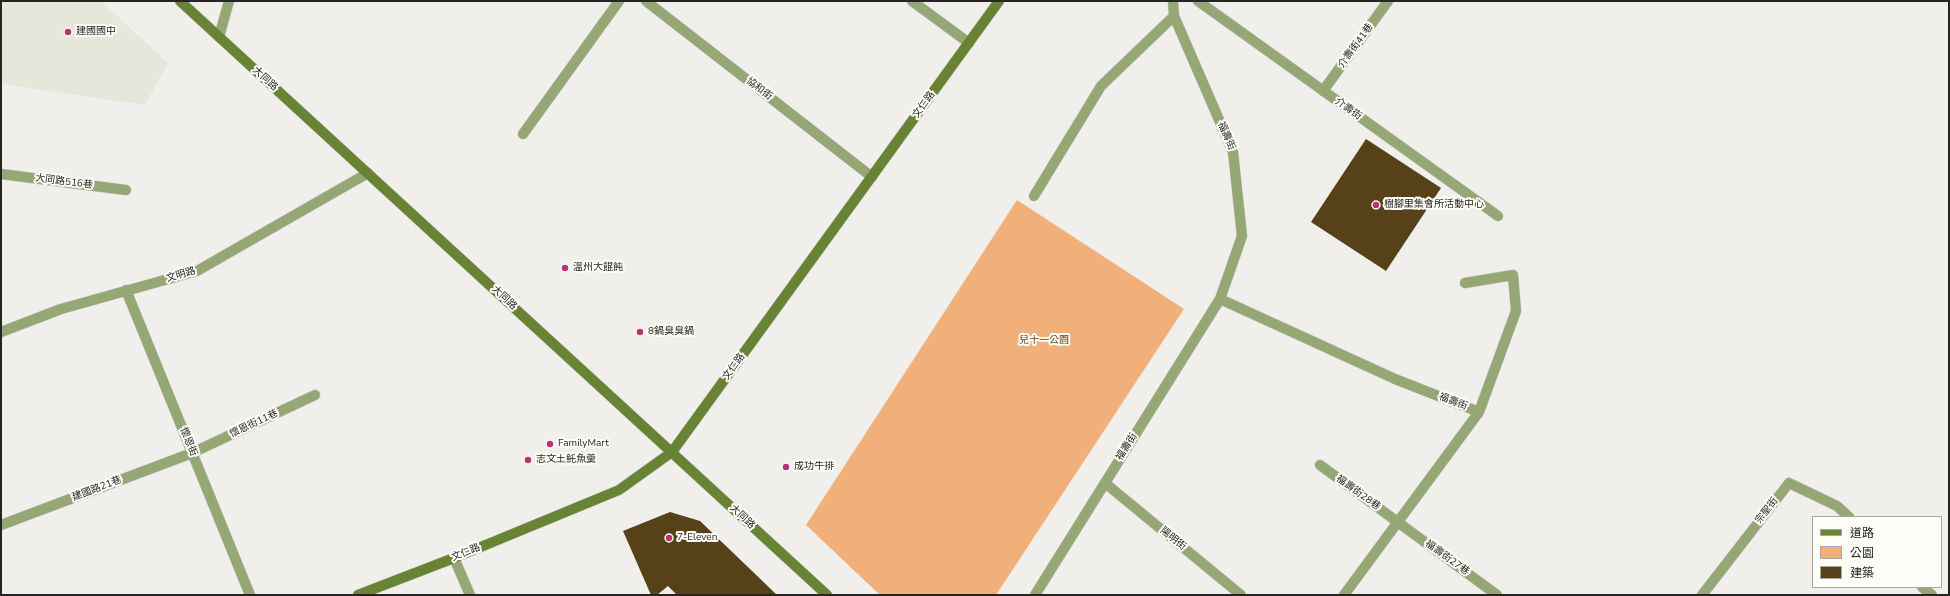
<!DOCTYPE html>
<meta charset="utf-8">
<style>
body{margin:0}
#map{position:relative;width:1950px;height:596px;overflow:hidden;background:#f0efeb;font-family:"Nunito Sans","Noto Sans TC",sans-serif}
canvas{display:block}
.frame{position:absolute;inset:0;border:2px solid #262524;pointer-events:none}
.legend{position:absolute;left:1812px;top:516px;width:130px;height:72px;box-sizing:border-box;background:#fdfdf8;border:1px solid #a7a7a3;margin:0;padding:5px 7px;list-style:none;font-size:12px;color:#262524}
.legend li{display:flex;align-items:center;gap:8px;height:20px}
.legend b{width:20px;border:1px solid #a7a7a3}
</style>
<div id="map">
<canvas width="1950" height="596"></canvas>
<div class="frame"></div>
<ul class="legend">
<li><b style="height:5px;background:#688333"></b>道路</li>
<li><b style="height:11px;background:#f1b07a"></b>公園</li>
<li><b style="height:11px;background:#564119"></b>建築</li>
</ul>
</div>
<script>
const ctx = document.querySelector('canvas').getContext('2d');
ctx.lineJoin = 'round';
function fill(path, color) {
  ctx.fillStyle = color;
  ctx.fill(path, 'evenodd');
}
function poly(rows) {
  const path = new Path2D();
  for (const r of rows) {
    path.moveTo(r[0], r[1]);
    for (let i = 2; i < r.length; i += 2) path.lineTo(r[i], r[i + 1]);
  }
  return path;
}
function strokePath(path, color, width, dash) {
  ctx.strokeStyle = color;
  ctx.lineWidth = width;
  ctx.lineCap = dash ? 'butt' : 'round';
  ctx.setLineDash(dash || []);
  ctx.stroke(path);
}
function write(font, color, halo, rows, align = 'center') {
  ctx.font = font + ' "Nunito Sans","Noto Sans TC",sans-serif';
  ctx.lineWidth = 4;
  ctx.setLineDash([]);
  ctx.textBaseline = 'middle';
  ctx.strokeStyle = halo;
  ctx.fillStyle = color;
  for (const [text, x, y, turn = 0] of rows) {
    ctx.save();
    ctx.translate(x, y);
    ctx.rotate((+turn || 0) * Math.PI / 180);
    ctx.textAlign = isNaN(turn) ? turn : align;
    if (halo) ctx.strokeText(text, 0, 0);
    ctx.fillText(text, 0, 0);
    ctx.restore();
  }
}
const built = poly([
 [1,1,101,1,168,63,145,105,1,84]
]);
const green = poly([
 [1017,200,1184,309,996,595,880,595,806,525]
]);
const building = poly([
 [1366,139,1441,188,1386,271,1311,222],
 [670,512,700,521,777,595,677,595,668,586,657,595,651,595,623,531]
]);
const lane = poly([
 [912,1,969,43],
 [1323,91,1388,1],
 [523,134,619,1],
 [1034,196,1101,86,1174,16],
 [1465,283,1513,275,1516,311,1479,412],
 [1220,299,1395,379,1479,412,1344,595],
 [1320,465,1497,595],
 [1035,595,1220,299,1242,236,1233,152,1174,16,1173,1]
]);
const street = poly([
 [646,1,872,177],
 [1198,1,1498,216],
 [219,37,229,1],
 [1,174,126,190],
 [126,290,250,595],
 [1,332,61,309,197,271,368,173],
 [1105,483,1241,595],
 [1,525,192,453,315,395],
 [454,558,470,595],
 [1922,587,1932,595],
 [1702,595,1789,483,1837,506,1849,517]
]);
const secondary = poly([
 [180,1,827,595],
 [358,595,454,558,619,490,672,452,999,1]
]);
const markers = [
 [68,32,4,"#b83274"],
 [1376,205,4,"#b83274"],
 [565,268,4,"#b83274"],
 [640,332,4,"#b83274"],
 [550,444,4,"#b83274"],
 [528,460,4,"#b83274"],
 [786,467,4,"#b83274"],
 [669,538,4,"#b83274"]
];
const poiNames = [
 ["建國國中",76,32],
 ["樹腳里集會所活動中心",1384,205],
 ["溫州大餛飩",573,268],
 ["8鍋臭臭鍋",648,332],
 ["FamilyMart",558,444],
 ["志文土魠魚羹",536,460],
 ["成功牛排",794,467],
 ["7-Eleven",677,538]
];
const streetNames = [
 ["介壽街41巷",1356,46,-54],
 ["大同路",265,79,42],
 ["協和街",759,89,38],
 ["文仁路",924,105,-54],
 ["介壽街",1348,109,36],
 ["福壽街",1226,136,67],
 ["大同路516巷",64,182,7],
 ["文明路",181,275,-16],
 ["大同路",504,298,43],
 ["文仁路",734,367,-54],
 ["福壽街",1453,402,21],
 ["懷恩街11巷",254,424,-25],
 ["懷恩街",188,442,68],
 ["福壽街",1127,447,-58],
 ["建國路21巷",97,489,-21],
 ["福壽街28巷",1358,493,36],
 ["宗聖街",1767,511,-52],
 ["大同路",742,517,43],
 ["陽明街",1173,539,39],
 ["文仁路",466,553,-22],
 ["福壽街27巷",1447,558,36]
];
const parkNames = [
 ["兒十一公園",1044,341]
];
fill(built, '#e7e6da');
fill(green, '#f1b07a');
fill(building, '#564119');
strokePath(lane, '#cccbc7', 11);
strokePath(street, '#cccbc7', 11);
strokePath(secondary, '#cccbc7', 11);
strokePath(lane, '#94a775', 10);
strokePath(street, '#94a775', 10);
strokePath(secondary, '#688333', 10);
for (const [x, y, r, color] of markers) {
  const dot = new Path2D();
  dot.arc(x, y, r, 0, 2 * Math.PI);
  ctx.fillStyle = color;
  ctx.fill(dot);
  strokePath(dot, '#fdfdf8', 1.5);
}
write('10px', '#262524', '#fdfdf8', poiNames, 'left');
write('10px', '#262524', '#fdfdf8', streetNames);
write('10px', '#673c13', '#fdfdf8', parkNames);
</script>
